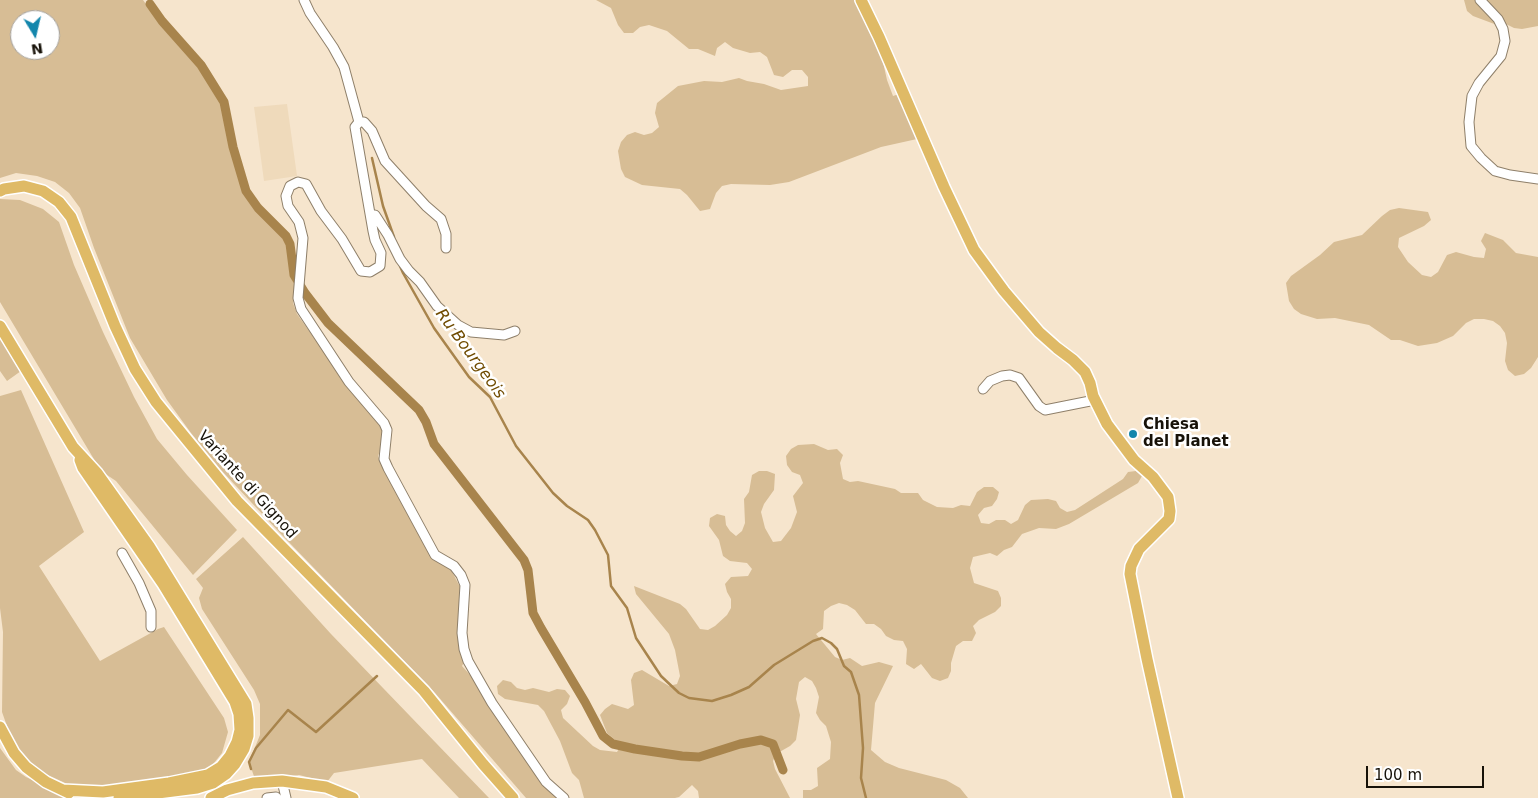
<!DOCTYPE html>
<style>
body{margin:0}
#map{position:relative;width:1538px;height:798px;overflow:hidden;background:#f6e5cd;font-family:"DejaVu Sans",sans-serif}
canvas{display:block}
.north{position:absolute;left:10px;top:10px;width:50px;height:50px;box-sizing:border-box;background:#fff;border:1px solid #a2a09d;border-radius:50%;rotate:171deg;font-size:14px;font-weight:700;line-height:20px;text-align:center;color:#171209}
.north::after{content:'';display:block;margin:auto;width:18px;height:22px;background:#1386ac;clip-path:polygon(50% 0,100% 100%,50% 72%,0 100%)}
.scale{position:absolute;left:1366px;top:766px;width:118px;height:22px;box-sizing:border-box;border:2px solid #171209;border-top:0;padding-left:6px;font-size:15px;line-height:18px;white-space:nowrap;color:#171209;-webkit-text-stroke:4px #fff;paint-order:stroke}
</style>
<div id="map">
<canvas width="1538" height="798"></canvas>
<div class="north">N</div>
<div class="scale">100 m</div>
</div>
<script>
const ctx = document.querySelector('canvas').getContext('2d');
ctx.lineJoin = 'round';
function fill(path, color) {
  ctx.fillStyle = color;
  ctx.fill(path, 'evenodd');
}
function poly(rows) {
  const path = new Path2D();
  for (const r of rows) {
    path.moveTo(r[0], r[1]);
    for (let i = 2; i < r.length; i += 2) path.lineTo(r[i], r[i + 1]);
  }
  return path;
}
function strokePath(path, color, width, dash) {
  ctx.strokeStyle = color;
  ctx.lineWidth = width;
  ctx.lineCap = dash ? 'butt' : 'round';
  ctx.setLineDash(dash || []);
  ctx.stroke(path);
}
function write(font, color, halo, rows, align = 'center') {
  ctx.font = font + ' "DejaVu Sans",sans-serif';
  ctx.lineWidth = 5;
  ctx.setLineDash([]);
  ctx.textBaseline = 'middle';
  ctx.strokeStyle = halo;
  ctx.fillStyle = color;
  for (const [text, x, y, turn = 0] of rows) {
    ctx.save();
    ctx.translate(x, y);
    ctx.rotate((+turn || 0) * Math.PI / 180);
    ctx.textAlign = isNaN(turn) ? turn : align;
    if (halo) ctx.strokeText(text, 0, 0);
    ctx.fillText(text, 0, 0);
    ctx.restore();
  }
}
const built = poly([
 [287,104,297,176,264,181,254,107]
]);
const green = poly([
 [0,0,143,0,156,18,186,51,215,91,225,112,228,132,244,188,250,201,259,212,286,239,289,247,290,274,295,286,293,303,297,314,354,394,374,415,382,429,383,443,378,456,383,468,425,543,450,568,459,585,462,587,464,662,462,666,471,676,542,782,558,798,526,798,435,693,280,533,221,470,191,433,167,400,130,338,94,248,80,208,69,193,55,182,37,176,16,173,0,178],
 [20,20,50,20,50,50,20,50],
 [596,0,857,0,881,53,887,80,893,96,899,94,917,134,917,139,881,147,789,182,770,185,731,184,722,186,716,193,710,209,700,211,687,195,680,189,642,185,625,177,621,169,618,151,621,142,627,135,635,132,644,135,652,133,659,127,655,113,657,103,678,86,704,81,722,82,739,78,747,81,764,84,781,90,808,86,808,77,802,70,792,70,783,77,774,75,767,57,760,52,750,53,733,48,725,42,717,48,715,56,698,49,689,49,667,31,649,25,640,27,633,33,624,33,618,25,611,8],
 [1464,0,1538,0,1538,26,1522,29,1514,28,1506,24,1497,25,1473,16,1467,11],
 [0,199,20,200,43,209,59,222,74,265,103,332,134,397,157,439,187,475,237,530,193,575,116,481,101,471,0,302],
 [1399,208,1428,212,1431,220,1424,226,1399,238,1398,247,1408,262,1422,275,1431,277,1438,272,1447,255,1456,252,1474,257,1484,258,1486,249,1481,241,1485,233,1503,240,1516,253,1538,257,1538,357,1531,368,1524,374,1515,376,1508,370,1505,361,1507,343,1505,333,1500,326,1493,321,1484,319,1474,319,1466,323,1453,336,1437,343,1418,346,1400,340,1391,340,1369,325,1335,318,1317,319,1301,314,1294,309,1289,301,1286,283,1291,276,1320,255,1334,242,1362,235,1382,216,1390,210],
 [0,335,21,371,7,381,0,371],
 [21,390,84,532,39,566,100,661,158,629,164,627,224,718,228,732,222,753,210,768,183,777,112,787,76,788,37,770,14,746,2,712,3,632,0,608,0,396],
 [814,444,828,450,837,449,843,455,840,463,843,479,850,482,858,481,895,489,901,493,918,493,923,500,937,507,953,508,961,505,970,506,977,492,984,487,993,487,999,492,997,499,992,506,984,508,978,515,981,523,989,524,996,520,1005,520,1011,524,1018,520,1025,505,1031,500,1048,499,1056,501,1060,508,1067,512,1075,510,1123,479,1128,472,1136,471,1142,476,1138,483,1069,524,1056,529,1039,528,1022,534,1012,547,1004,550,997,556,990,553,973,557,970,568,974,583,998,591,1001,598,1001,606,995,612,979,620,973,626,976,633,972,641,963,641,956,646,951,663,951,671,948,678,940,681,932,678,921,664,914,669,906,664,907,649,903,641,894,640,886,636,881,629,874,624,866,624,855,610,847,605,839,603,831,606,824,611,823,629,816,634,835,657,842,660,850,658,862,666,879,662,893,666,875,703,871,750,885,762,899,768,946,780,960,788,968,798,803,798,803,790,811,790,818,786,817,768,830,759,831,742,826,726,820,720,816,713,819,697,816,688,812,681,805,677,799,682,796,699,800,715,796,740,790,746,776,754,773,761,775,769,790,798,699,798,698,791,692,785,679,797,675,798,584,798,579,780,572,773,560,741,544,711,538,705,505,699,498,694,497,686,503,680,511,682,517,688,525,690,533,688,549,692,557,689,565,690,570,696,567,704,561,710,563,718,593,746,600,750,617,752,621,745,607,733,600,715,605,709,612,704,628,709,634,705,631,680,634,673,642,670,669,686,677,684,680,676,675,650,669,634,636,594,634,586,680,604,686,609,700,629,708,630,715,626,727,615,731,608,731,599,727,592,725,584,731,577,748,576,752,569,747,563,730,561,723,556,719,540,709,526,710,518,717,514,725,516,726,525,730,531,736,536,742,531,745,523,744,499,749,492,752,475,759,471,767,471,775,474,774,490,764,504,761,512,765,528,773,542,781,541,791,528,797,512,793,496,803,483,800,475,792,472,787,465,786,456,791,449,798,445],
 [243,537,331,634,489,798,459,798,422,759,334,773,327,782,299,775,256,782,249,762,260,735,260,704,254,690,202,609,199,598,203,588,196,579],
 [0,748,16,770,26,777,69,797,74,798,0,798]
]);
const stream = poly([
 [372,158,383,206,394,237],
 [400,266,403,273,434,328,469,377,490,397,516,446,553,493,567,506,588,520,595,530,608,555,611,586,627,608,636,638,661,676,679,693,689,698,712,701,731,695,749,687,774,665,813,641,822,638,831,643,837,649,844,666,851,672,859,695,863,748,861,778,866,798],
 [251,769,249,762,256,748,288,710,316,732,377,676]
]);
const canal = poly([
 [150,4,162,21,201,65,224,102,233,147,246,191,258,208,286,236,290,244,294,275,305,293,328,323,419,410,426,422,434,444,524,560,528,570,533,613,541,628,585,702,603,736,613,744,635,749,682,756,699,757,740,744,761,740,773,744,783,770]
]);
const minor = poly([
 [304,0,310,13,333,47,344,67,359,122],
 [1480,0,1498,19,1503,29,1505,41,1501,56,1479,83,1472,96,1469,122,1471,146,1481,158,1495,171,1510,175,1538,179],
 [371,215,375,215,388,235,400,259,409,271,420,282,437,306,458,325,471,332,504,335,515,331],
 [446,248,446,234,441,219,426,206,385,161,372,131,364,122,359,122,355,127,373,231,375,240,381,253,380,266,370,272,361,271,342,239,321,211,306,184,298,182,290,186,286,196,288,206,299,222,303,238,298,298,301,309,349,382,384,423,387,430,384,459,388,468,435,555,454,566,461,575,465,585,462,633,464,649,468,661,492,703,546,782,564,798],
 [983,389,990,381,1002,376,1010,375,1019,378,1039,406,1045,410,1095,400],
 [122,553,139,583,151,611,151,627],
 [282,781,286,798],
 [267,798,276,797,277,798]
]);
const major = poly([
 [861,0,879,37,944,187,974,250,1004,291,1039,332,1057,348,1073,360,1085,372,1090,383,1093,396,1107,424,1134,460,1153,477,1168,497,1170,511,1169,519,1139,549,1131,566,1130,574,1147,659,1178,798],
 [0,191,4,189,24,186,43,191,59,202,71,217,115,326,135,369,156,402,237,501,424,691,483,764,513,798],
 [0,326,73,447,97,473,149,546,246,704,248,718,248,736,244,749,235,764,226,774,213,783,197,788,119,798],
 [0,727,14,753,26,767,46,782,69,793],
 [63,790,103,792,169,783,208,775,221,767,230,756,237,742,240,730,239,714,235,702,163,584,83,468,80,460],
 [211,798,227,790,253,783,282,781,326,787,353,798]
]);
const markers = [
 [1133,434,5,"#1386ac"]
];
const poiNames = [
 ["Chiesa",1143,425],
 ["del Planet",1143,442]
];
const streetNames = [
 ["Variante di Gignod",247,485,48]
];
const waterNames = [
 ["Ru Bourgeois",470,354,54]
];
fill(built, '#efdabb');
fill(green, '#d7bd95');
strokePath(stream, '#a8844c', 2.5);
strokePath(canal, '#a8844c', 9);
strokePath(minor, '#8e7f69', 11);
strokePath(major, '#fff', 14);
strokePath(minor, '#fff', 9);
strokePath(major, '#dfba66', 11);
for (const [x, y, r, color] of markers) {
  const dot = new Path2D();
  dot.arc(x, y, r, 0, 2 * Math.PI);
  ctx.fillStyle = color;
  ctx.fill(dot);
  strokePath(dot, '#fff', 2);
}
write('bold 15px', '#171209', '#fff', poiNames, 'left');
write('15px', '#171209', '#fff', streetNames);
write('italic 16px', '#704c02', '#fff', waterNames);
</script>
